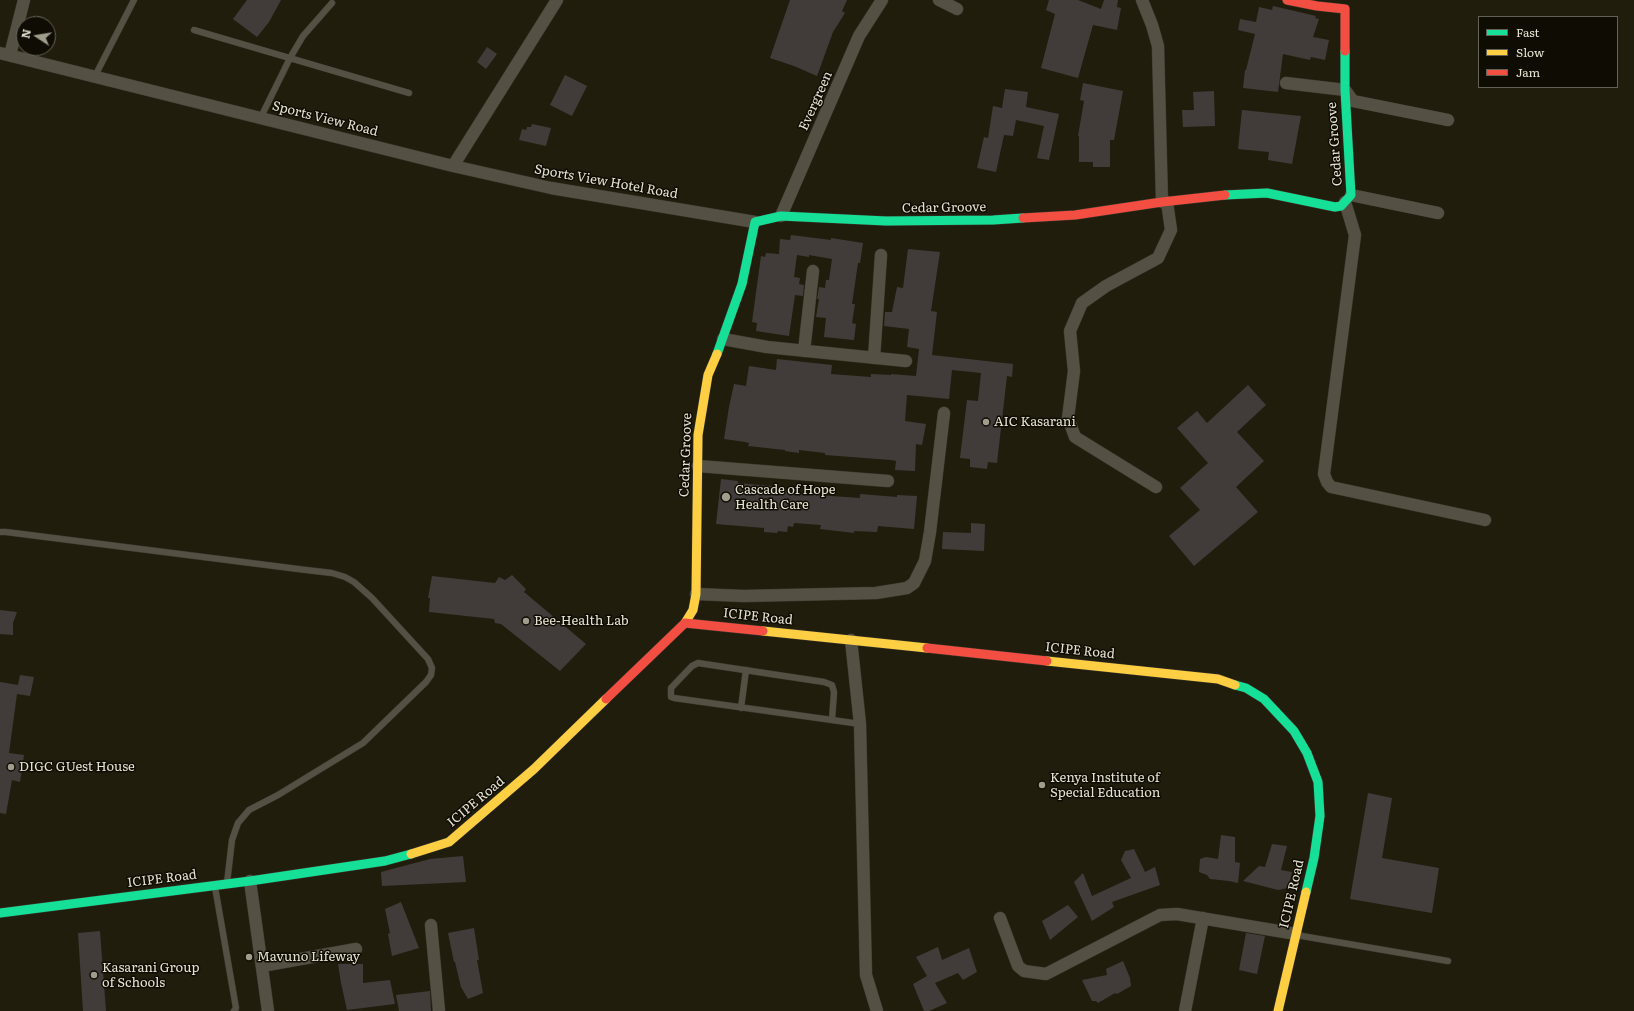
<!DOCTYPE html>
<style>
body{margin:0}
#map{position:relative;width:1634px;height:1011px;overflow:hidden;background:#211d0d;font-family:Literata,serif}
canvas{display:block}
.legend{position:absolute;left:1478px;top:16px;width:140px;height:72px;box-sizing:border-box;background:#0f0c03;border:1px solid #656255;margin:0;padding:5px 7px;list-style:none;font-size:12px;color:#e6e2d1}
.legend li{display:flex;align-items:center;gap:8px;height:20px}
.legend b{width:20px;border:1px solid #656255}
.north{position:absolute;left:16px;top:16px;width:40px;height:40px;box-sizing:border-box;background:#0f0c03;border:1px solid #656255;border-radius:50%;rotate:282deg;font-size:11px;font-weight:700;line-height:16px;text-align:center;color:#e6e2d1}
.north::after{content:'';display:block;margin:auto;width:14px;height:18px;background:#a19d8c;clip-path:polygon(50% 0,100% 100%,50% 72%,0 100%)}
</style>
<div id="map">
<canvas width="1634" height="1011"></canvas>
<ul class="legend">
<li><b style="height:5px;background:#16e098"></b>Fast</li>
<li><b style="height:5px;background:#ffcf43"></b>Slow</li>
<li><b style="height:5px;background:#f24e42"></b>Jam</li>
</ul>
<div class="north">N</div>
</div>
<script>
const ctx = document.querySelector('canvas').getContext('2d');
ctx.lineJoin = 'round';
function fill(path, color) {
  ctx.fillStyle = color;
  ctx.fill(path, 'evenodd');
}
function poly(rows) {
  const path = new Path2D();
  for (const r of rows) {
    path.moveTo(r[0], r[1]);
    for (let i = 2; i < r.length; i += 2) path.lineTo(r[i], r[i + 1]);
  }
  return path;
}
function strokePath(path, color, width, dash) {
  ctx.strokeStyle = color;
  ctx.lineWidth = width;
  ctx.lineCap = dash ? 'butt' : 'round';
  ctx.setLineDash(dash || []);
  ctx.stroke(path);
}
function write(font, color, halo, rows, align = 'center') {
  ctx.font = font + ' Literata,serif';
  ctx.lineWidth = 3;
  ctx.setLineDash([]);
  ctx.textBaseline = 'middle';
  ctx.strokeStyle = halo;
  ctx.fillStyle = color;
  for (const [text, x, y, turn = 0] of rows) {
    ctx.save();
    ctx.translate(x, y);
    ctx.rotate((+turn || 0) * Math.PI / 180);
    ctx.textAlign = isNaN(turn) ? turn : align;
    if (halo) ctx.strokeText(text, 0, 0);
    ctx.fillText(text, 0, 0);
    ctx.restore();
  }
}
const building = poly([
 [247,0,281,0,269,22,257,37,233,19],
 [790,0,847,0,842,11,845,13,833,32,817,76,794,66,770,58],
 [1049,0,1078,0,1101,9,1104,0,1118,0,1117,7,1121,8,1117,30,1093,25,1078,78,1041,68,1055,14,1046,10],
 [1273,6,1316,16,1315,18,1319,19,1313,37,1329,40,1325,60,1311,57,1310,60,1283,54,1278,92,1243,88,1245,70,1246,70,1255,34,1238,30,1240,19,1256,22,1259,7,1272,10],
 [487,47,497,54,486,69,477,62],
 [565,75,587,86,572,116,550,105],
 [1083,83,1123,91,1114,140,1110,140,1110,167,1093,167,1093,162,1079,162,1079,136,1078,136,1084,101,1080,100],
 [1005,89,1028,92,1026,107,1059,114,1049,160,1037,158,1044,126,1016,120,1013,136,1004,135,996,172,977,168,984,137,988,138,993,106,1002,108],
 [1214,91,1215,126,1183,127,1182,110,1194,110,1193,92],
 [1242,110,1301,116,1292,164,1268,160,1269,152,1238,149],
 [532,124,551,128,546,146,519,140,522,129,526,130,527,127,531,127],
 [791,235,831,240,831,238,863,243,860,263,858,263,852,304,855,304,852,323,856,324,854,340,824,337,826,318,816,317,819,299,817,299,819,287,825,288,826,280,829,280,832,259,809,255,809,257,797,255,794,277,800,278,799,284,804,285,803,296,795,295,789,336,756,331,757,323,752,322,761,256,765,257,766,253,779,254,780,239,790,240],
 [908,249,940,252,931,311,937,312,932,355,1013,364,1012,377,1007,376,997,463,988,462,987,469,970,467,970,459,960,458,967,400,978,401,981,373,952,370,949,399,907,395,905,421,926,424,922,445,916,444,915,471,895,470,896,461,891,460,825,455,825,453,799,450,799,453,785,451,785,450,748,446,749,443,745,442,724,439,729,407,734,384,746,386,749,366,776,370,777,359,832,365,831,374,871,377,871,374,891,375,891,374,916,376,919,349,907,347,909,329,884,326,885,312,892,312,897,287,903,288],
 [1248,385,1266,405,1237,432,1264,461,1236,487,1258,512,1194,566,1169,536,1200,510,1180,488,1208,463,1177,428,1197,411,1207,423],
 [721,479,738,481,738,483,783,487,783,490,802,494,860,498,860,494,897,497,897,495,917,496,914,529,878,526,877,532,854,531,854,533,820,529,821,525,794,523,793,527,788,526,787,532,778,531,777,533,764,532,764,528,716,524],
 [971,523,985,524,984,551,942,549,943,532,971,533],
 [512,575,526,589,524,592,586,644,560,671,501,624,495,623,494,619,429,612,430,598,428,598,432,576,495,583,499,577,505,580],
 [0,610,17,612,13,623,13,635,0,634],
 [20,675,34,677,30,696,17,694,9,753,24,755,20,782,12,780,6,814,0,813,0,682,18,685],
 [1368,793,1392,798,1382,858,1439,868,1432,913,1350,899],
 [1221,835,1235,837,1235,862,1240,863,1238,883,1229,881,1210,879,1207,875,1199,872,1200,859,1206,857,1218,859],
 [1272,844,1287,846,1281,870,1292,872,1288,888,1278,890,1243,881,1259,866,1265,867],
 [1134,849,1145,872,1155,867,1160,885,1112,902,1114,907,1092,921,1074,882,1083,873,1092,896,1131,878,1121,860,1125,851],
 [463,856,466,882,382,886,381,872,430,859],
 [401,902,419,948,392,956,388,934,390,933,385,909],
 [1068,905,1078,917,1050,940,1042,921],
 [474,928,479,960,477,960,483,993,468,999,461,987,455,962,454,962,448,933],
 [100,931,106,1011,83,1011,78,933],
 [1246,933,1265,936,1257,974,1239,970],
 [938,947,942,960,969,948,977,972,963,980,958,973,935,983,947,1003,929,1011,924,1011,913,984,927,976,916,957],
 [1123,961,1130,978,1131,986,1117,994,1115,993,1098,1003,1096,1001,1092,1001,1082,980,1107,975,1106,969],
 [338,964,363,964,363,983,390,980,395,1004,347,1010,341,983],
 [430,991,431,1011,399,1011,396,995]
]);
const lane = poly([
 [194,30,409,93],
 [95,76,134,0],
 [261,117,290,58,303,36,332,3],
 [0,532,6,532,306,570,332,573,345,577,354,582,372,598,428,659,432,668,431,675,426,682,363,743,278,795,249,810,238,823,232,840,227,883],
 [741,708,746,670],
 [832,720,834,692,832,685,824,682,698,663,692,666,671,688,671,697,674,698,832,720,860,724],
 [215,887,236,1008,234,1011],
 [1296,935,1448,961]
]);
const street = poly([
 [939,0,957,9],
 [1142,0,1152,25,1158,46,1162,202],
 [0,53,453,166,557,0],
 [10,55,24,0],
 [1286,83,1345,90,1353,101,1448,120],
 [453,166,551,188,755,222],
 [1351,195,1438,213],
 [1345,202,1355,235,1324,474,1327,482,1331,487,1485,520],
 [781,216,859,36,882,0],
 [723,339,767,347,906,361],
 [804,351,813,271],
 [874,358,881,255],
 [698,466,888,481],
 [1156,487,1075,437,1068,418,1074,371,1070,331,1082,303,1106,286,1158,258,1171,230,1167,202],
 [696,594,744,596,876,593,907,588,914,583,925,561,930,532,944,413],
 [851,640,860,724,866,975,877,1011],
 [250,881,268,1011],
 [1000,918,1018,966,1024,971,1046,974,1160,915,1177,914,1296,934],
 [431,925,439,1011],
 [262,966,356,949],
 [1185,1011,1203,918]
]);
const fast = poly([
 [1225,195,1267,193,1335,207,1341,206,1351,195,1345,90,1345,51],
 [717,354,742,284,755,222,781,216,886,221,993,220,1023,218],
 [1235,685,1246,688,1264,699,1294,731,1307,753,1318,782,1320,816,1314,858,1306,892],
 [0,913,250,881,385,861,411,854]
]);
const slow = poly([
 [685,623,693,610,696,594,698,435,708,375,717,354],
 [763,631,927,648],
 [1047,661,1218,679,1235,685],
 [411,854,449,842,534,769,606,699],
 [1278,1011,1306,892]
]);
const jam = poly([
 [1287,0,1317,6,1345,9,1345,51],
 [1023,218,1075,215,1162,202,1225,195],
 [927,648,1047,661],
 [606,699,685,623,763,631]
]);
const markers = [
 [986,422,4,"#a19d8c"],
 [726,497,5,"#a19d8c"],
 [526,621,4,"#a19d8c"],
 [11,767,4,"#a19d8c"],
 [1042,785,4,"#a19d8c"],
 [249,957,4,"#a19d8c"],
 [94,975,4,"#a19d8c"]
];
const streetNames = [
 ["Evergreen",816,101,-66],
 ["Sports View Road",325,119,14],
 ["Cedar Groove",1335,144,-94],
 ["Sports View Hotel Road",606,182,10],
 ["Cedar Groove",944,208,-1],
 ["Cedar Groove",686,455,-88],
 ["ICIPE Road",758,617,6],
 ["ICIPE Road",1080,651,6],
 ["ICIPE Road",476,802,-40],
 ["ICIPE Road",162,879,-7],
 ["ICIPE Road",1292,894,-77]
];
const poiNames = [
 ["AIC Kasarani",994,422],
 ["Cascade of Hope",735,490],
 ["Health Care",735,505],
 ["Bee-Health Lab",534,621],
 ["DIGC GUest House",19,767],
 ["Kenya Institute of",1050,778],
 ["Special Education",1050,793],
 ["Mavuno Lifeway",257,957],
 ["Kasarani Group",102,968],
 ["of Schools",102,983]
];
fill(building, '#413c3a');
strokePath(lane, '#3b382d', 7);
strokePath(street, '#3b382d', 13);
strokePath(fast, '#3b382d', 10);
strokePath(slow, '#3b382d', 10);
strokePath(jam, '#3b382d', 10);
strokePath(lane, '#545144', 6);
strokePath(street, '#545144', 12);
strokePath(fast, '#16e098', 9);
strokePath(slow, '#ffcf43', 9);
strokePath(jam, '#f24e42', 9);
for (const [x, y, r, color] of markers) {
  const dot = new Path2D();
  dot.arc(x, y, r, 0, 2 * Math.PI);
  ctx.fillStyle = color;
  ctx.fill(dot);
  strokePath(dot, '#0f0c03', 1.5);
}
write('13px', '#e6e2d1', '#0f0c03', streetNames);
write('13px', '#e6e2d1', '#0f0c03', poiNames, 'left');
</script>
